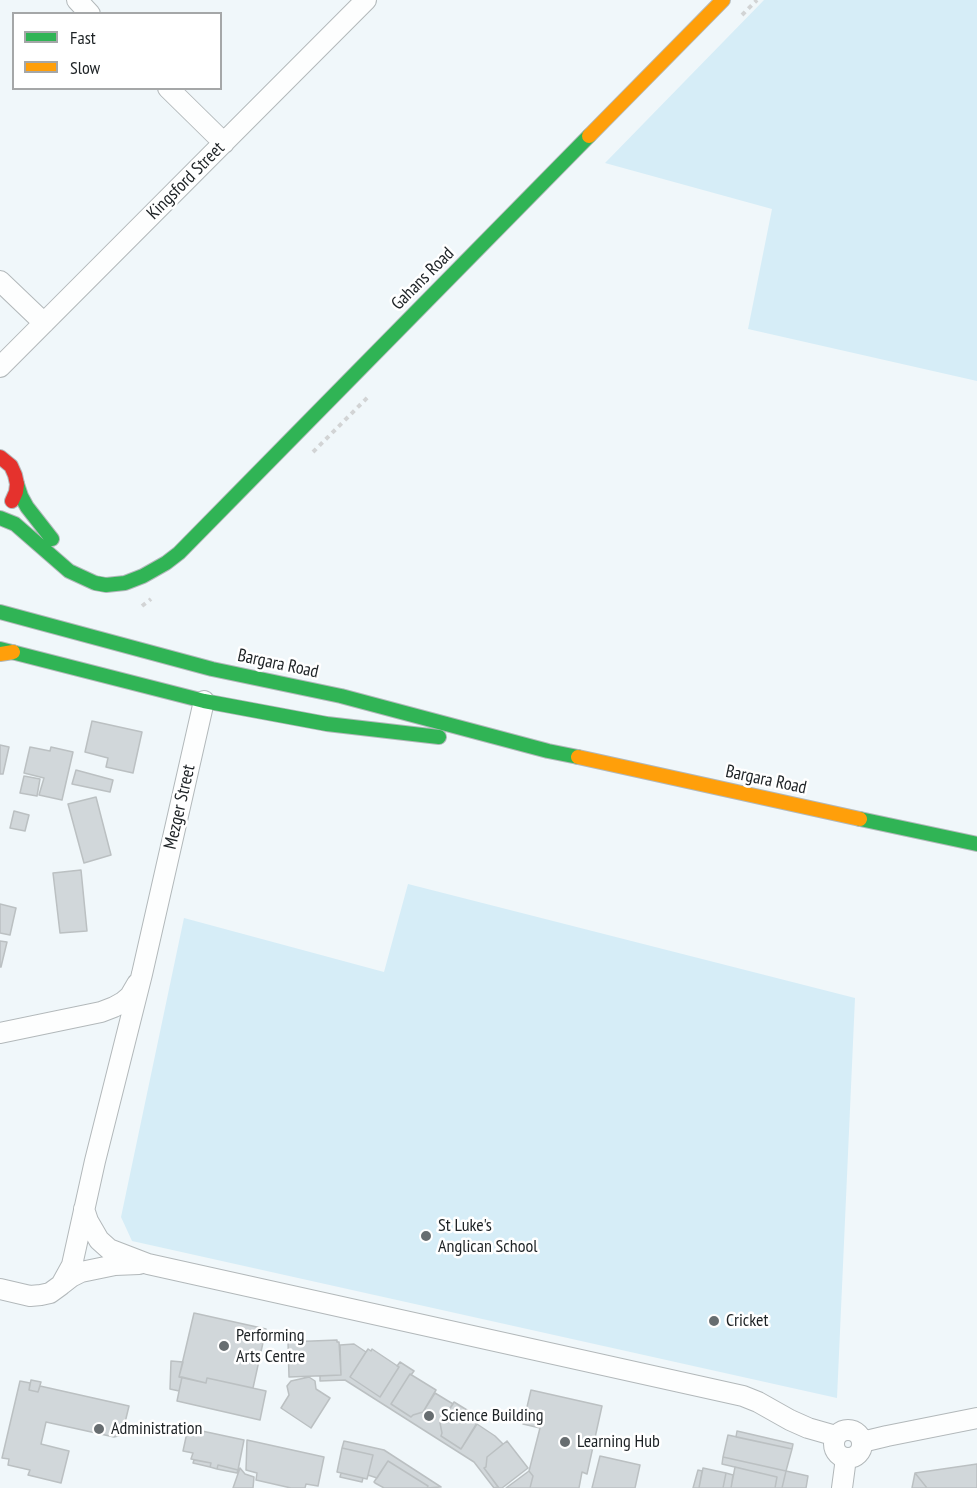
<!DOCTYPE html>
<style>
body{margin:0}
#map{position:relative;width:977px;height:1488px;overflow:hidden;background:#f0f7fa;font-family:"PT Sans Narrow",sans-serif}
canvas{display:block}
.legend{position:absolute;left:12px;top:12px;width:210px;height:78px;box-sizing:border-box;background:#fff;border:2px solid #a5a7a8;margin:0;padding:8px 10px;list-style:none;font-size:18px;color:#1d2225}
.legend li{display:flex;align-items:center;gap:12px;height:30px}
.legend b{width:30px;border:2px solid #a5a7a8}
</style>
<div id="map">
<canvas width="977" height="1488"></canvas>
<ul class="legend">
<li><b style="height:8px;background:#30b455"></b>Fast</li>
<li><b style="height:8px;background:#ff9f0a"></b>Slow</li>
</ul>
</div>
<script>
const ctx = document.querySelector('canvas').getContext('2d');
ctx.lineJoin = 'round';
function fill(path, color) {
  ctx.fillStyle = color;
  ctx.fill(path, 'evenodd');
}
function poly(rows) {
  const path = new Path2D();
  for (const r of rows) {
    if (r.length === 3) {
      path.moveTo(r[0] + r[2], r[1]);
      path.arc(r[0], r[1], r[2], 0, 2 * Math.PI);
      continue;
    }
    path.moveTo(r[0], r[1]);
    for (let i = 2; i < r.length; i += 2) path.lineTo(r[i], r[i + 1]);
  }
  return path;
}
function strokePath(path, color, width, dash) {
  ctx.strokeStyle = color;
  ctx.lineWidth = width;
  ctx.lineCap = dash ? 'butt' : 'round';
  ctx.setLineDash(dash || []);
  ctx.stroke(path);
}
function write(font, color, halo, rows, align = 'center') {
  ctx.font = font + ' "PT Sans Narrow",sans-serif';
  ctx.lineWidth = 5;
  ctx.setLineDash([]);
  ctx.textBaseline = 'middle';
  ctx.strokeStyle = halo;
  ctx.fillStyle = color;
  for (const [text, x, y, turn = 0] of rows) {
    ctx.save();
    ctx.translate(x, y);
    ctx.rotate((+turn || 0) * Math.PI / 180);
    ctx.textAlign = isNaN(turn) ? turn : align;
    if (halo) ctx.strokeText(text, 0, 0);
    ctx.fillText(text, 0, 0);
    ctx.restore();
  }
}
const green = poly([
 [764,0,977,0,977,381,748,329,772,209,605,163],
 [408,884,855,998,837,1398,132,1241,121,1217,184,918,384,972]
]);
const building = poly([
 [92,721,142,732,133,773,106,767,108,758,85,752,92,721],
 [0,745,9,747,3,774,0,774,0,745],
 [30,747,50,751,51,747,73,752,62,800,39,795,44,778,24,773,30,747],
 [76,770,113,780,110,792,72,784,76,770],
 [24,776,40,779,37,796,20,793,24,776],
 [96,797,111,855,84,863,68,804,96,797],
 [14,811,29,815,25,831,10,828,14,811],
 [81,870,87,931,60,933,53,873,81,870],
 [0,904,16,908,10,935,0,933,0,904],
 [0,941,7,942,1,967,0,967,0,941],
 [194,1313,266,1329,253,1388,207,1378,206,1383,179,1377,194,1313],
 [337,1340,337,1342,339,1342,341,1375,289,1377,288,1342,337,1340],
 [354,1344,366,1352,350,1377,380,1397,399,1367,397,1366,400,1362,414,1371,411,1375,410,1374,391,1404,411,1417,413,1415,423,1412,435,1393,453,1404,440,1423,442,1433,441,1436,461,1449,477,1424,495,1436,503,1444,487,1457,486,1467,484,1468,498,1487,494,1488,474,1462,345,1380,320,1381,320,1376,341,1375,340,1345,354,1344],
 [368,1349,371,1351,372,1349,399,1367,380,1397,350,1377,368,1349],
 [171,1361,183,1362,179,1377,182,1377,179,1391,170,1389,171,1361],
 [410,1374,436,1390,423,1412,413,1415,411,1417,391,1404,410,1374],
 [182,1377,206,1383,207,1378,266,1391,260,1420,177,1401,182,1377],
 [309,1377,315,1381,316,1389,330,1398,311,1428,281,1408,289,1395,287,1386,291,1381,309,1377],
 [31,1380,41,1382,38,1392,29,1390,31,1380],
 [20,1381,30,1383,29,1390,38,1392,40,1386,129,1406,122,1435,114,1437,46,1422,41,1444,69,1451,61,1483,28,1475,30,1470,8,1465,9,1459,2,1458,20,1381],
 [531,1390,602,1406,587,1474,582,1472,579,1488,530,1488,533,1476,529,1471,540,1428,523,1424,531,1390],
 [454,1402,480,1418,461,1449,441,1436,442,1433,440,1423,454,1402],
 [188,1428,244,1440,238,1470,218,1465,217,1469,210,1467,211,1463,191,1459,193,1453,183,1451,188,1428],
 [737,1431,793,1444,792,1449,736,1437,737,1431],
 [728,1435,792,1449,786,1471,723,1457,728,1435],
 [247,1440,324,1457,318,1486,306,1484,305,1488,291,1488,256,1480,257,1473,246,1470,247,1440],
 [344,1441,384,1450,441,1487,427,1488,428,1486,388,1461,377,1478,368,1475,373,1455,342,1448,344,1441],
 [507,1441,528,1468,502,1488,499,1488,484,1468,486,1467,487,1457,507,1441],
 [342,1448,373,1455,367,1479,337,1472,342,1448],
 [600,1456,640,1465,635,1488,592,1488,600,1456],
 [723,1457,786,1471,782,1488,775,1488,777,1477,722,1464,723,1457],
 [194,1460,211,1463,210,1467,193,1463,194,1460],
 [388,1461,428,1486,427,1488,384,1488,375,1483,374,1482,388,1461],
 [977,1464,977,1488,927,1488,915,1473,977,1464],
 [218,1465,238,1470,237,1473,217,1469,218,1465],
 [735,1467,777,1477,775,1488,731,1488,735,1467],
 [240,1468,245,1474,254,1477,253,1488,233,1488,240,1468],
 [703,1468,726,1473,723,1488,699,1488,703,1468],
 [698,1470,702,1471,699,1488,693,1488,698,1470],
 [529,1471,533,1476,530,1488,506,1488,529,1471],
 [786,1471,808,1476,806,1488,782,1488,786,1471],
 [341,1473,363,1478,362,1482,340,1477,341,1473],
 [726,1473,733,1475,731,1488,723,1488,726,1473],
 [915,1473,927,1488,912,1488,915,1473]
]);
const path = poly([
 [742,15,757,0],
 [313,452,369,396],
 [142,606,151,599]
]);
const street = poly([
 [77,0,90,14],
 [168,88,224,143],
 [0,281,44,323],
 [0,367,366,0],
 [0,1033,101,1012,114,1007,123,1002,130,996,137,984],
 [84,1209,88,1221,99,1240,109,1249,148,1264,743,1396,758,1402,790,1420,808,1428,836,1436],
 [62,1284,71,1277,81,1272,115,1265,139,1264],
 [0,1289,30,1296,41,1295,50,1293,61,1285,72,1265,95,1161,142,974,204,701],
 [848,1444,14],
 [862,1442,887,1436,977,1418],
 [842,1488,846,1458]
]);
const fast = poly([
 [17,484,21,496,27,507,52,539],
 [0,518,15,524,69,571,95,583,106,585,125,583,143,576,166,563,179,553,589,136],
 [0,612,212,669,341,696,548,751,578,757],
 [0,649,204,701,327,724,439,737],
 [860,819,977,844]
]);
const slow = poly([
 [589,136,723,0],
 [0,654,13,652],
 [578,757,860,819]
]);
const jam = poly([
 [0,457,11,466,15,475,17,484,16,492,12,501]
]);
const markers = [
 [426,1236,6,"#676d70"],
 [714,1321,6,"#676d70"],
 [224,1346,6,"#676d70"],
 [429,1416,6,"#676d70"],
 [99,1429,6,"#676d70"],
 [565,1442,6,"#676d70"]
];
const streetNames = [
 ["Kingsford Street",186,181,-45],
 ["Gahans Road",423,279,-45],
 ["Bargara Road",278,664,12],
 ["Bargara Road",766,780,12],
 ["Mezger Street",180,807,-77]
];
const poiNames = [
 ["St Luke's",438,1226],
 ["Anglican School",438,1247],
 ["Cricket",726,1321],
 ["Performing",236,1336],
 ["Arts Centre",236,1357],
 ["Science Building",441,1416],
 ["Administration",111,1429],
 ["Learning Hub",577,1442]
];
fill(green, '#d6edf7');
fill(building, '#d1d7da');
strokePath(building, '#bbc0c2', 1.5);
strokePath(street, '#b2b8ba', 22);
strokePath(fast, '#b2b8ba', 16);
strokePath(slow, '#b2b8ba', 16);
strokePath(jam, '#b2b8ba', 16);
strokePath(path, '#d2d4d5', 4, [4.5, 4.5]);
strokePath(street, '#fdfefe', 20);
strokePath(fast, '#30b455', 14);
strokePath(slow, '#ff9f0a', 14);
strokePath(jam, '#e5322d', 14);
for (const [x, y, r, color] of markers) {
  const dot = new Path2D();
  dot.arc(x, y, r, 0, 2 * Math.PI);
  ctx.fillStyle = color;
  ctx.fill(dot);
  strokePath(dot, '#fff', 2);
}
write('18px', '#1d2225', '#fff', streetNames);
write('18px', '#1d2225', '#fff', poiNames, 'left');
</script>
